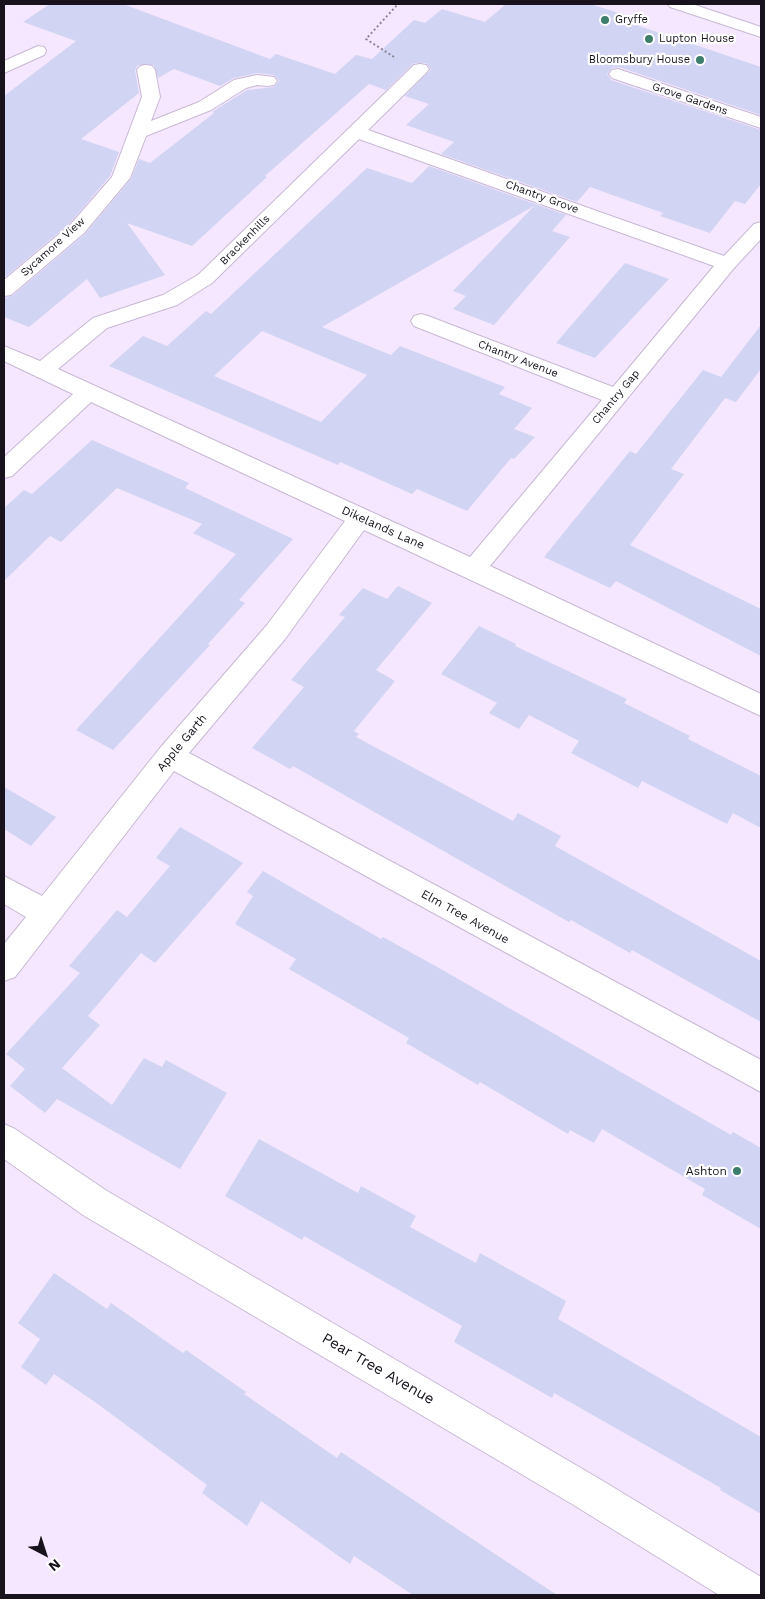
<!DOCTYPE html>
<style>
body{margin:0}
#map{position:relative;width:765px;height:1599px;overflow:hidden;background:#f4e7ff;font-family:"Work Sans",sans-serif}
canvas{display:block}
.frame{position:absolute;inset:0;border:5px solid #17121c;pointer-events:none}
.north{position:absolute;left:20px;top:1529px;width:50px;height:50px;-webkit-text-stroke:4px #fff;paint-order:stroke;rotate:140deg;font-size:14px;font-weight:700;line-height:20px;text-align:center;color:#17121c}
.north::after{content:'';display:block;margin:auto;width:18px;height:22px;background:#17121c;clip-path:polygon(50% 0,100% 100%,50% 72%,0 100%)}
</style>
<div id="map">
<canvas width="765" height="1599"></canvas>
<div class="frame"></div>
<div class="north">N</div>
</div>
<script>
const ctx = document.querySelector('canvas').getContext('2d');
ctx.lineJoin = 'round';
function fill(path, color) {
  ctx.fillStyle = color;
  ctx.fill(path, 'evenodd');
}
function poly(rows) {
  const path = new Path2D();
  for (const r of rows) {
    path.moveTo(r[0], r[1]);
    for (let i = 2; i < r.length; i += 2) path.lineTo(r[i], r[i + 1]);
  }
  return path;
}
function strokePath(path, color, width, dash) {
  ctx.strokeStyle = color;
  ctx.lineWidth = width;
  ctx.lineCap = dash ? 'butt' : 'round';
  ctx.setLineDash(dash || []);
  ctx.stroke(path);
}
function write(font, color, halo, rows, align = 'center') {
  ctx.font = font + ' "Work Sans",sans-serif';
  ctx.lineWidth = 4.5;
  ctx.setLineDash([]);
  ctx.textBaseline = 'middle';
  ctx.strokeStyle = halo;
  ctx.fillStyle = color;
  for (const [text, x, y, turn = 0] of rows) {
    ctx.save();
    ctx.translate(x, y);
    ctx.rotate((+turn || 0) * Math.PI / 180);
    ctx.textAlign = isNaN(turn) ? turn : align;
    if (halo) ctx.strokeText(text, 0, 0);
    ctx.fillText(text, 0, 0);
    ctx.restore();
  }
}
const building = poly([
 [50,4,123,4,270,59,276,54,335,74,356,55,372,59,414,20,425,23,442,9,485,22,506,4,590,4,622,14,619,16,633,20,630,23,761,67,761,115,619,67,612,68,607,74,611,80,761,130,761,184,745,204,735,201,710,233,660,216,663,213,590,187,577,202,441,154,454,142,406,125,429,104,405,96,431,69,426,63,414,63,386,90,369,84,265,176,267,177,192,246,127,223,165,275,100,298,87,279,29,327,4,317,4,298,12,296,85,234,131,179,139,159,150,163,214,113,212,112,247,90,274,87,279,81,274,75,257,73,234,78,220,86,174,69,158,78,154,65,138,65,135,70,139,93,81,139,119,152,110,176,69,224,4,278,4,96,76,41,23,22],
 [429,166,566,215,552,231,570,237,494,325,453,309,466,296,453,291,534,206,322,327,391,355,400,346,505,387,499,394,532,408,514,429,535,437,514,459,511,458,467,511,417,489,412,494,340,462,338,465,109,366,143,336,167,346,206,311,211,314,367,168,412,183],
 [262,331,293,344,367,375,321,422,214,376],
 [625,263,669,279,595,358,556,343],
 [761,325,761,369,736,402,725,398,671,469,684,474,630,545,761,609,761,656,616,581,610,588,544,557,630,451,636,454,703,370,721,377],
 [92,440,189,483,185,488,293,539,239,600,245,603,208,644,210,645,113,750,76,730,236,554,193,533,202,524,117,488,61,542,50,536,4,581,4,508,24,490,32,494],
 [398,586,432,603,376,670,395,681,354,731,359,734,356,737,513,821,518,813,561,836,555,846,761,961,761,1022,632,950,630,953,571,920,569,922,293,766,290,769,252,748,304,687,291,680,345,617,339,615,363,588,387,599],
 [479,626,516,644,515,646,627,699,624,703,690,736,688,739,761,776,761,828,733,813,727,824,642,781,638,788,571,753,579,741,529,715,519,729,489,713,497,703,441,674],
 [4,787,56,817,31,846,4,829],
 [180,827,243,863,155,963,141,953,88,1016,100,1025,62,1068,112,1105,144,1058,162,1067,166,1060,227,1093,180,1169,57,1099,45,1113,10,1086,25,1069,6,1054,80,973,69,966,117,910,127,917,170,866,156,858],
 [263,871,381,939,383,937,439,968,731,1135,733,1132,761,1148,761,1229,702,1195,705,1189,602,1129,594,1143,570,1130,568,1134,480,1082,478,1085,406,1043,409,1038,289,969,296,959,235,924,253,896,247,892],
 [259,1139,358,1193,361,1186,416,1216,410,1227,476,1263,480,1253,566,1301,558,1319,761,1437,761,1514,720,1490,721,1488,554,1393,552,1398,454,1342,462,1326,304,1236,302,1240,225,1196],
 [54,1273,107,1309,111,1303,183,1353,186,1350,246,1392,244,1394,337,1458,341,1452,557,1595,413,1595,354,1556,350,1564,261,1501,247,1526,202,1493,207,1485,95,1402,54,1374,46,1385,21,1367,40,1339,18,1323]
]);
const path = poly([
 [394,57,366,39,398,4]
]);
const minor = poly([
 [668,4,692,4,761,27,761,37,670,7,668,4],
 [38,46,44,47,46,51,44,55,4,73,4,61,38,46],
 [420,64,426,65,429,69,426,73,368,130,724,256,754,224,761,222,761,239,734,268,490,566,761,694,761,716,364,530,285,639,189,753,761,1060,761,1092,174,771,15,977,4,981,4,944,26,917,4,904,4,876,42,896,160,748,267,625,345,521,91,402,12,476,4,478,4,457,73,394,4,361,4,346,40,361,93,318,163,295,198,275,414,65,420,64],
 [359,139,714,266,613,387,428,316,421,314,414,316,411,321,414,326,602,400,470,557,58,369,107,328,177,305,212,283,359,139],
 [146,65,152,66,155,70,160,97,151,121,199,102,234,80,257,75,274,77,277,81,274,85,268,86,257,85,246,88,211,110,146,136,130,178,84,233,11,295,4,296,4,280,70,225,112,177,142,97,137,70,140,66,146,65],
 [618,69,761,117,761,128,612,78,609,74,612,70,618,69],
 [4,1124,15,1129,107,1191,598,1478,761,1577,761,1595,719,1595,572,1504,83,1215,4,1159,4,1124]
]);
const markers = [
 [605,20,5,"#3c7d6c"],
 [649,39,5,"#3c7d6c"],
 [700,60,5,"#3c7d6c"],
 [737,1171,5,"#3c7d6c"]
];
const farPoinames = [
 ["Gryffe",615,20],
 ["Lupton House",659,39],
 ["Bloomsbury House",690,60,"right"]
];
const farStreetnames = [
 ["Grove Gardens",690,99,19],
 ["Chantry Grove",542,197,20],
 ["Brackenhills",245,240,-45],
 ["Sycamore View",53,247,-42],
 ["Chantry Avenue",518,359,21],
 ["Chantry Gap",616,397,-50]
];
const streetNames = [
 ["Dikelands Lane",383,528,24],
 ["Apple Garth",182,743,-50],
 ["Elm Tree Avenue",465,917,29]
];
const poiNames = [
 ["Ashton",727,1171]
];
const nearStreetnames = [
 ["Pear Tree Avenue",378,1369,30]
];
fill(building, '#d2d4f3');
strokePath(minor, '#c8b8d5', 2);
strokePath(path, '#8f8597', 2, [2, 2.5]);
fill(minor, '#fff');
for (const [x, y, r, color] of markers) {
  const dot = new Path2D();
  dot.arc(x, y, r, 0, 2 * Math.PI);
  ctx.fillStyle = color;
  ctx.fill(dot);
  strokePath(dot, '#fff', 2);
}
write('11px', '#17121c', '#fff', farPoinames, 'left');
write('11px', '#17121c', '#fff', farStreetnames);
write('12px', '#17121c', '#fff', streetNames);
write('12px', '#17121c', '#fff', poiNames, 'right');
write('15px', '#17121c', '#fff', nearStreetnames);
</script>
